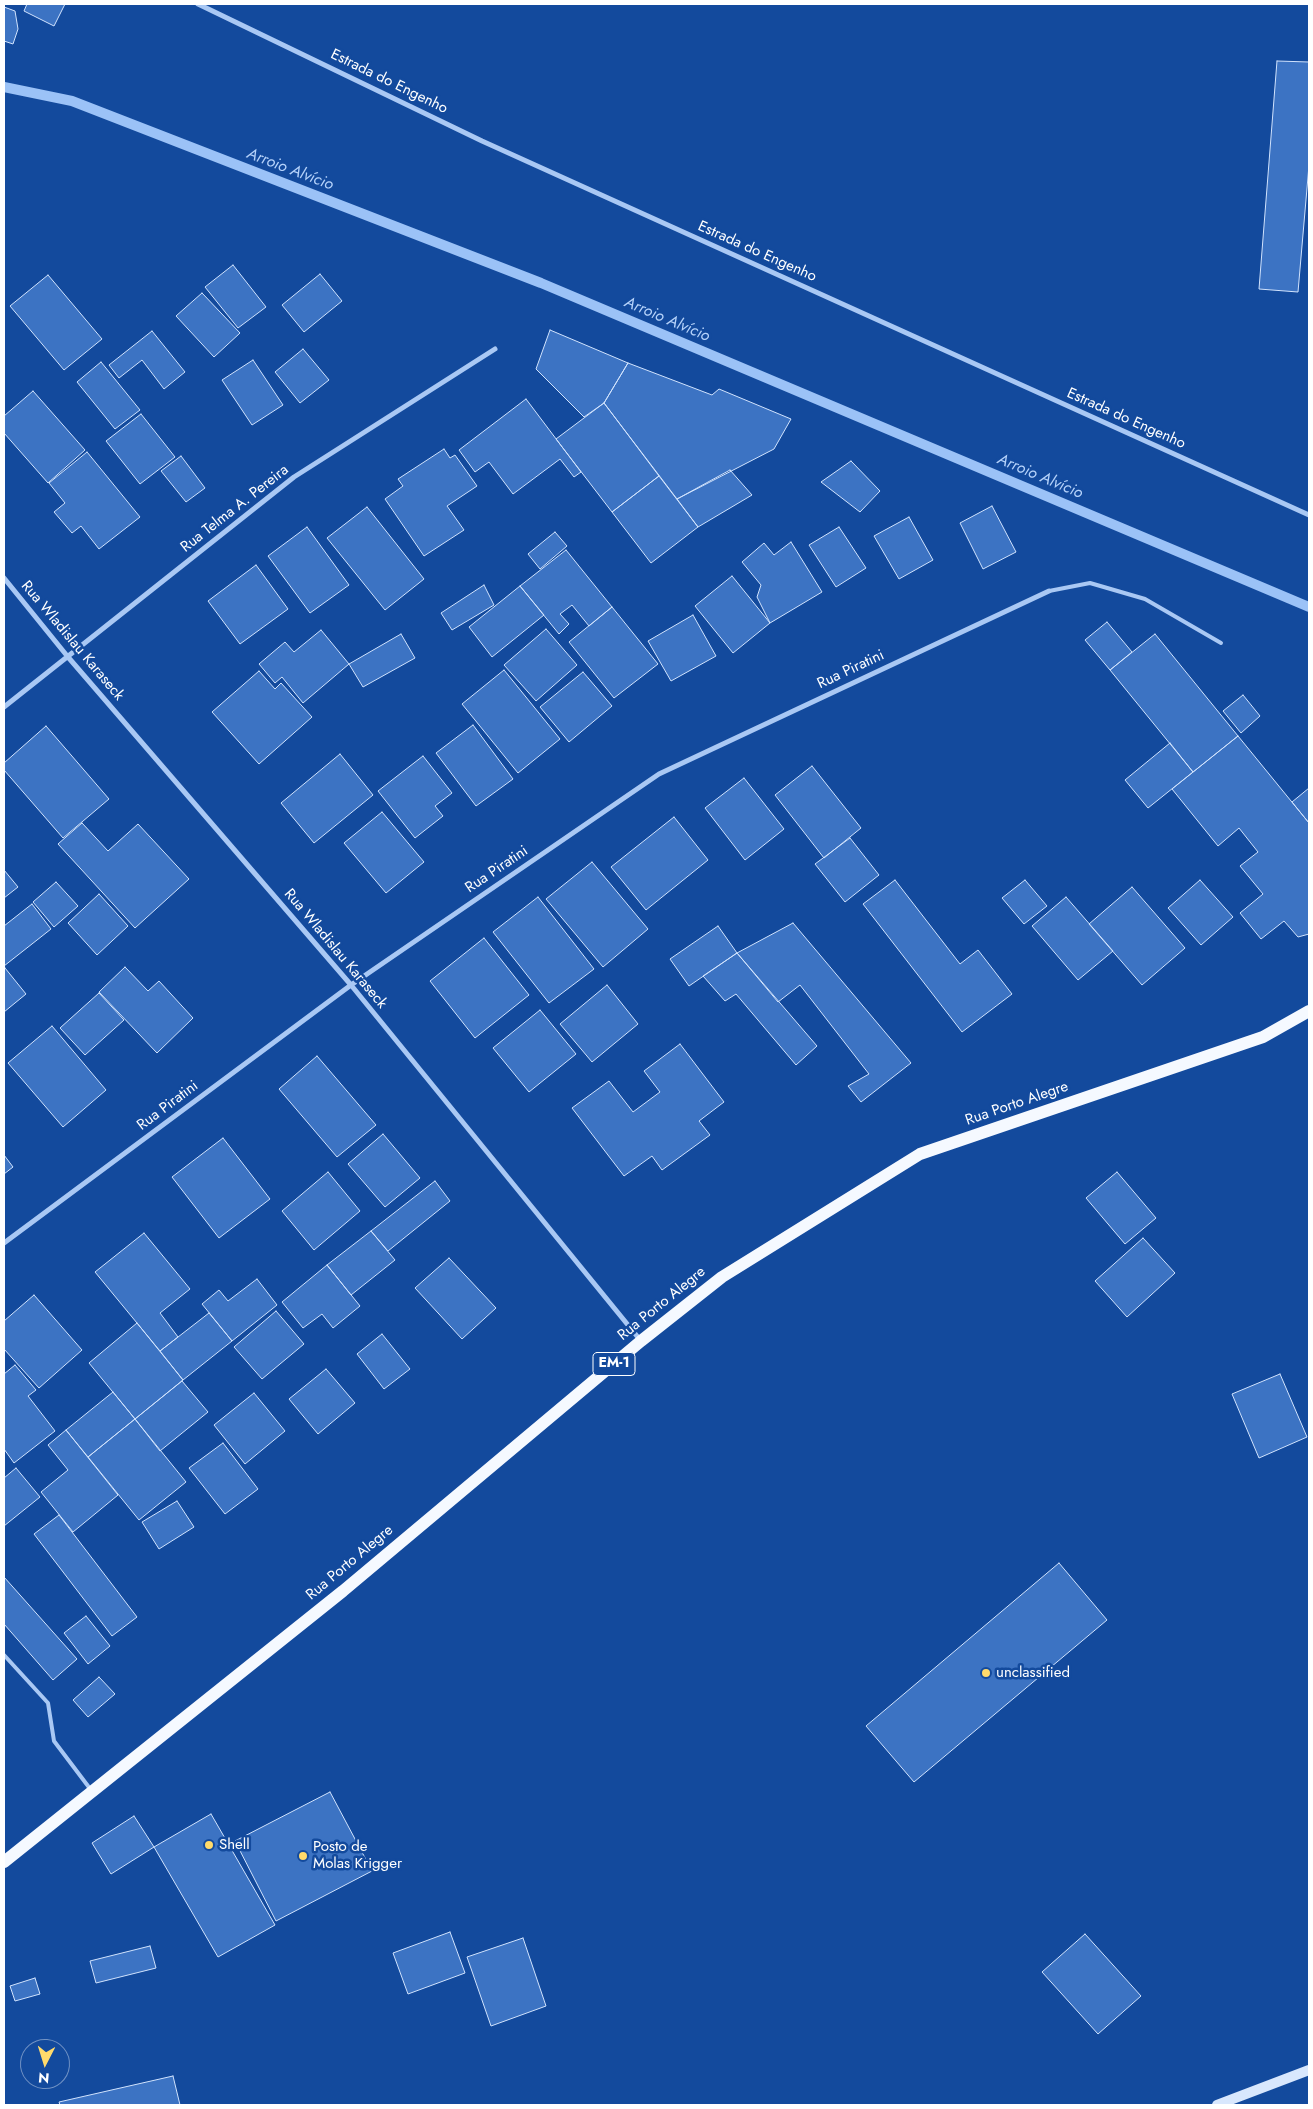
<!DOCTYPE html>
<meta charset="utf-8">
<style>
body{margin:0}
#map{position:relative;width:1313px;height:2109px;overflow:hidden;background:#134a9d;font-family:Jost,sans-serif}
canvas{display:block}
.frame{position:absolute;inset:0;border:5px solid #fff;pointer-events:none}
.north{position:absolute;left:20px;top:2039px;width:50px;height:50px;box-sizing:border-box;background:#134a9d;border:1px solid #7192c4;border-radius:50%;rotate:185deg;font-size:14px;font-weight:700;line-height:20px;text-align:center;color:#fff}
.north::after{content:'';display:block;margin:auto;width:18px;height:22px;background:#ffda6b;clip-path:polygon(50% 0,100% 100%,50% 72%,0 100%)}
</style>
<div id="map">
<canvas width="1313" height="2109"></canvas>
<div class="frame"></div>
<div class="north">N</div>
</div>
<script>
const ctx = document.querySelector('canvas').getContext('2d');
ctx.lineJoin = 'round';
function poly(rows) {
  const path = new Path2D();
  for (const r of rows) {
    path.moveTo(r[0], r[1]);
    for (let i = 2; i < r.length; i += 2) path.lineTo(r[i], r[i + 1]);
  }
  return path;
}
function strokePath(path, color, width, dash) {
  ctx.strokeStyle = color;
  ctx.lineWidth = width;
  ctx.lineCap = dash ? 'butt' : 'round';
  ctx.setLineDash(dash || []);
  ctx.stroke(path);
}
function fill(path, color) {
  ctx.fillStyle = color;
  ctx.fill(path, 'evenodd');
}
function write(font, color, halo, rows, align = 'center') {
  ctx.font = font + ' Jost,sans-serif';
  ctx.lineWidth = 5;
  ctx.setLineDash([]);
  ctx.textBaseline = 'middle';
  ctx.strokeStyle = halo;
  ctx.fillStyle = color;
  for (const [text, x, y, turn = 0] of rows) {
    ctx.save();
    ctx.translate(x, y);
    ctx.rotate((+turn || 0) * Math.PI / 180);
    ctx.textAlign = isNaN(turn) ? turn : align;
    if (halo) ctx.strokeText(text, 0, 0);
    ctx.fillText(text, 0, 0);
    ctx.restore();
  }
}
const stream = poly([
 [4,87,72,101,541,283,1309,607]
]);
const building = poly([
 [27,4,65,4,54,26,24,11,27,4],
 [4,7,15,11,18,29,13,44,4,41,4,7],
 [1277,61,1309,62,1309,165,1298,292,1259,289,1277,61],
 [233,265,266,307,238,328,205,287,233,265],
 [320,274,342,301,304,332,282,305,320,274],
 [48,275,102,339,64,370,10,306,48,275],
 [202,293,240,333,214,357,176,316,202,293],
 [550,330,628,363,604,403,584,417,536,369,550,330],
 [152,331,185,372,164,389,142,360,119,378,109,365,152,331],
 [303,349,329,380,300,403,275,372,303,349],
 [253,360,283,405,252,425,222,380,253,360],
 [101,362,140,410,115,429,77,382,101,362],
 [628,363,712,395,719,389,791,419,774,449,677,499,604,403,628,363],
 [33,391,85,450,48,483,4,433,4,416,33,391],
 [526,399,581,472,574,477,560,459,513,494,489,462,475,472,459,450,526,399],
 [604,403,659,476,612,512,556,439,604,403],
 [141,414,175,457,140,484,106,441,141,414],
 [444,449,450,458,455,455,477,486,447,506,464,530,424,556,385,499,403,486,398,479,444,449],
 [87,452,140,517,99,549,81,526,72,533,54,512,65,503,49,483,87,452],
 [181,456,205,488,186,502,161,471,181,456],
 [851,461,880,491,860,512,821,482,851,461],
 [730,470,752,495,698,527,677,499,730,470],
 [659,476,698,527,651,563,612,512,659,476],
 [992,506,1016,552,983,569,960,523,992,506],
 [367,507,424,579,385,610,327,538,367,507],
 [909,517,933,560,899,579,874,536,909,517],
 [307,527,349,585,310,613,268,556,307,527],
 [839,527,866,568,836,587,809,545,839,527],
 [555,532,567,546,540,569,528,554,555,532],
 [791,542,822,592,770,623,757,597,761,585,742,562,764,543,774,555,791,542],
 [566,550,612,607,589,626,572,605,560,614,569,624,559,634,520,586,566,550],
 [256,565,288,609,240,644,208,601,256,565],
 [732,576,770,623,733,653,695,606,732,576],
 [484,585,494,605,452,630,441,613,484,585],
 [520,586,544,615,492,657,469,627,520,586],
 [612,607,658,664,614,698,569,642,612,607],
 [693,615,716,656,671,681,648,641,693,615],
 [1107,622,1132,652,1110,670,1085,640,1107,622],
 [546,629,577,665,536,701,504,665,546,629],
 [321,630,349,664,303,703,282,677,275,683,259,664,285,642,294,652,321,630],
 [401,634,415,658,363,687,349,664,401,634],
 [1155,634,1238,736,1193,772,1110,670,1155,634],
 [504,670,560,739,518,773,462,704,504,670],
 [259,671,275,689,281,683,312,717,259,764,212,712,259,671],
 [583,672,612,706,569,742,540,707,583,672],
 [1243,695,1260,716,1241,733,1223,711,1243,695],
 [473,725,513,779,476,806,436,753,473,725],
 [46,726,109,799,63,838,4,770,4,763,46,726],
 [1238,736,1309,823,1309,934,1298,937,1284,921,1261,939,1240,913,1263,894,1240,866,1258,852,1239,828,1218,846,1172,789,1238,736],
 [1170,743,1193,772,1148,808,1125,780,1170,743],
 [340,754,373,795,314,843,281,803,340,754],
 [423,756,452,793,435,806,443,816,415,838,378,791,423,756],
 [812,766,861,828,824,858,775,795,812,766],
 [744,778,784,829,745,860,705,808,744,778],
 [1309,788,1309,823,1292,802,1309,788],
 [382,812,424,862,386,893,344,843,382,812],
 [674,817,708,860,646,910,611,867,674,817],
 [82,823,108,851,138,824,189,879,135,928,58,844,82,823],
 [850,838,879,875,845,902,815,864,850,838],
 [592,862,648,929,603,967,546,899,592,862],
 [4,870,18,887,4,898,4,870],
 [895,880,960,964,978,950,1012,994,962,1032,863,904,895,880],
 [1025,880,1047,906,1024,924,1002,898,1025,880],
 [1200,880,1233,917,1201,945,1168,908,1200,880],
 [56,882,78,906,54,927,33,902,56,882],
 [1132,887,1185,948,1142,985,1089,924,1132,887],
 [99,894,128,926,97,955,68,923,99,894],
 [538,897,594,969,549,1003,493,932,538,897],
 [1066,897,1113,951,1078,980,1032,926,1066,897],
 [32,904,51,929,4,966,4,926,32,904],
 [793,923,911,1063,861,1102,848,1086,869,1074,800,985,778,1002,737,953,793,923],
 [718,926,737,953,689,986,670,959,718,926],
 [484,938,529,995,475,1038,430,981,484,938],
 [737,953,817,1046,796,1065,736,994,725,1001,703,976,737,953],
 [125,967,148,991,159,981,193,1018,157,1053,99,992,125,967],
 [5,968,26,994,4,1012,4,969,5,968],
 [607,985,638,1024,592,1062,560,1024,607,985],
 [99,993,124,1020,85,1055,60,1028,99,993],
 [540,1010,576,1054,529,1092,493,1048,540,1010],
 [52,1026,106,1090,63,1127,8,1063,52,1026],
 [680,1044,724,1102,699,1121,710,1135,662,1170,652,1156,624,1176,572,1108,609,1081,633,1112,660,1092,644,1071,680,1044],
 [317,1056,376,1125,337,1157,279,1089,317,1056],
 [383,1134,420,1178,385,1207,348,1164,383,1134],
 [223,1138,270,1199,219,1238,172,1177,223,1138],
 [4,1155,13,1167,4,1174,4,1155],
 [328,1172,360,1211,314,1250,282,1211,328,1172],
 [1117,1172,1156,1218,1125,1244,1086,1198,1117,1172],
 [435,1181,450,1201,388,1251,371,1231,435,1181],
 [371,1231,395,1260,351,1295,327,1265,371,1231],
 [144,1233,190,1289,160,1313,178,1337,160,1351,95,1272,144,1233],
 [1143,1238,1175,1273,1127,1317,1095,1281,1143,1238],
 [449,1258,496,1308,462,1339,415,1288,449,1258],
 [327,1265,360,1306,333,1328,322,1314,303,1328,282,1302,327,1265],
 [257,1279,277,1305,232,1341,202,1304,219,1290,228,1301,257,1279],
 [34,1295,82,1350,39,1388,4,1349,4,1321,34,1295],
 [276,1311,304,1344,262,1379,234,1347,276,1311],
 [209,1313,232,1341,183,1380,160,1351,209,1313],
 [137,1323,183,1380,135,1419,89,1363,137,1323],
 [382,1334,410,1369,384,1389,357,1354,382,1334],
 [15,1365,36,1390,28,1396,55,1431,14,1463,4,1449,4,1374,15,1365],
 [326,1369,355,1403,318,1434,289,1399,326,1369],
 [1280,1374,1307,1437,1259,1458,1232,1394,1280,1374],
 [182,1381,208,1412,160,1451,135,1419,182,1381],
 [113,1392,135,1419,88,1457,66,1430,113,1392],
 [254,1393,285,1431,245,1464,214,1425,254,1393],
 [135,1419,186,1482,139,1520,88,1457,135,1419],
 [66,1430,118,1495,73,1532,41,1492,68,1470,48,1445,66,1430],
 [223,1443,258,1489,225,1514,189,1468,223,1443],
 [16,1468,40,1497,4,1526,4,1478,16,1468],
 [177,1501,194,1527,159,1549,142,1522,177,1501],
 [59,1515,137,1617,112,1636,34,1534,59,1515],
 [1059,1563,1107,1620,914,1782,866,1726,1059,1563],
 [4,1577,77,1659,53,1680,4,1624,4,1577],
 [86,1616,110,1646,88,1664,64,1633,86,1616],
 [99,1677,115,1694,88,1717,73,1700,99,1677],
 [330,1792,372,1871,276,1921,235,1841,330,1792],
 [211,1814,275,1925,218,1957,154,1847,211,1814],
 [134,1816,154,1847,111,1874,92,1843,134,1816],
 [450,1932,465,1973,408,1994,393,1953,450,1932],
 [1085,1934,1141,1996,1098,2034,1042,1972,1085,1934],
 [523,1938,546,2006,491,2026,467,1957,523,1938],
 [150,1946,156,1968,96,1983,90,1961,150,1946],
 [35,1978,40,1994,15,2001,10,1986,35,1978],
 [173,2076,180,2105,60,2105,59,2102,173,2076]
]);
const service = poly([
 [1049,591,1090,583,1145,599,1221,643],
 [4,1655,48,1703,54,1741,91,1790]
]);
const minor = poly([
 [198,4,482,141,1309,515],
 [4,578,68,657,351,985,641,1341],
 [4,707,294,477,495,349],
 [4,1243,351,985,659,774,1049,591]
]);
const secondary = poly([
 [1217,2105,1309,2070]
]);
const primary = poly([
 [4,1862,343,1591,641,1341,722,1277,920,1154,1263,1037,1309,1011]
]);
const markers = [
 [986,1673,5,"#ffda6b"],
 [209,1845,5,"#ffda6b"],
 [303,1856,5,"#ffda6b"]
];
const shields = [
 [614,1364,42]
];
const shieldNames = [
 ["EM-1",614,1364]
];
const streetNames = [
 ["Estrada do Engenho",389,82,26],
 ["Estrada do Engenho",757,252,24],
 ["Estrada do Engenho",1126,419,24],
 ["Rua Telma A. Pereira",235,509,-38],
 ["Rua Wladislau Karaseck",72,641,50],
 ["Rua Piratini",851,670,-25],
 ["Rua Piratini",497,870,-34],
 ["Rua Wladislau Karaseck",335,949,50],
 ["Rua Porto Alegre",1017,1104,-19],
 ["Rua Piratini",168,1106,-37],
 ["Rua Porto Alegre",662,1304,-39],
 ["Rua Porto Alegre",350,1563,-40]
];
const poiNames = [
 ["unclassified",996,1673],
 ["Shell",219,1845],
 ["Posto de",313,1847],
 ["Molas Krigger",313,1864]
];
const waterNames = [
 ["Arroio Alvício",290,170,21],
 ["Arroio Alvício",667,320,23],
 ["Arroio Alvício",1040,477,23]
];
strokePath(stream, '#9bc2f7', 10);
fill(building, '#3c73c3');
strokePath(building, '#d1e3fd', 1);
strokePath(service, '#a9c8f4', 4);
strokePath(minor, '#a9c8f4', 5);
strokePath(secondary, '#d8e7fd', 10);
strokePath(primary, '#f5f9ff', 12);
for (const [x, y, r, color] of markers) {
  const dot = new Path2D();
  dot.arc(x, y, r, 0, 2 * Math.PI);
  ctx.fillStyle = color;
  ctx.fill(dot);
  strokePath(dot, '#134a9d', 2);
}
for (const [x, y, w] of shields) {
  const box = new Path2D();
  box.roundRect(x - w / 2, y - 11.5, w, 23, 4);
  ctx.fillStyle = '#134a9d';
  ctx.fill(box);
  strokePath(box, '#fff', 1);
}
write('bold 14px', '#fff', null, shieldNames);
write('15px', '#fff', '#134a9d', streetNames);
write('15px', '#fff', '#134a9d', poiNames, 'left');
write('italic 16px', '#b5d2fa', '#134a9d', waterNames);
</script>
